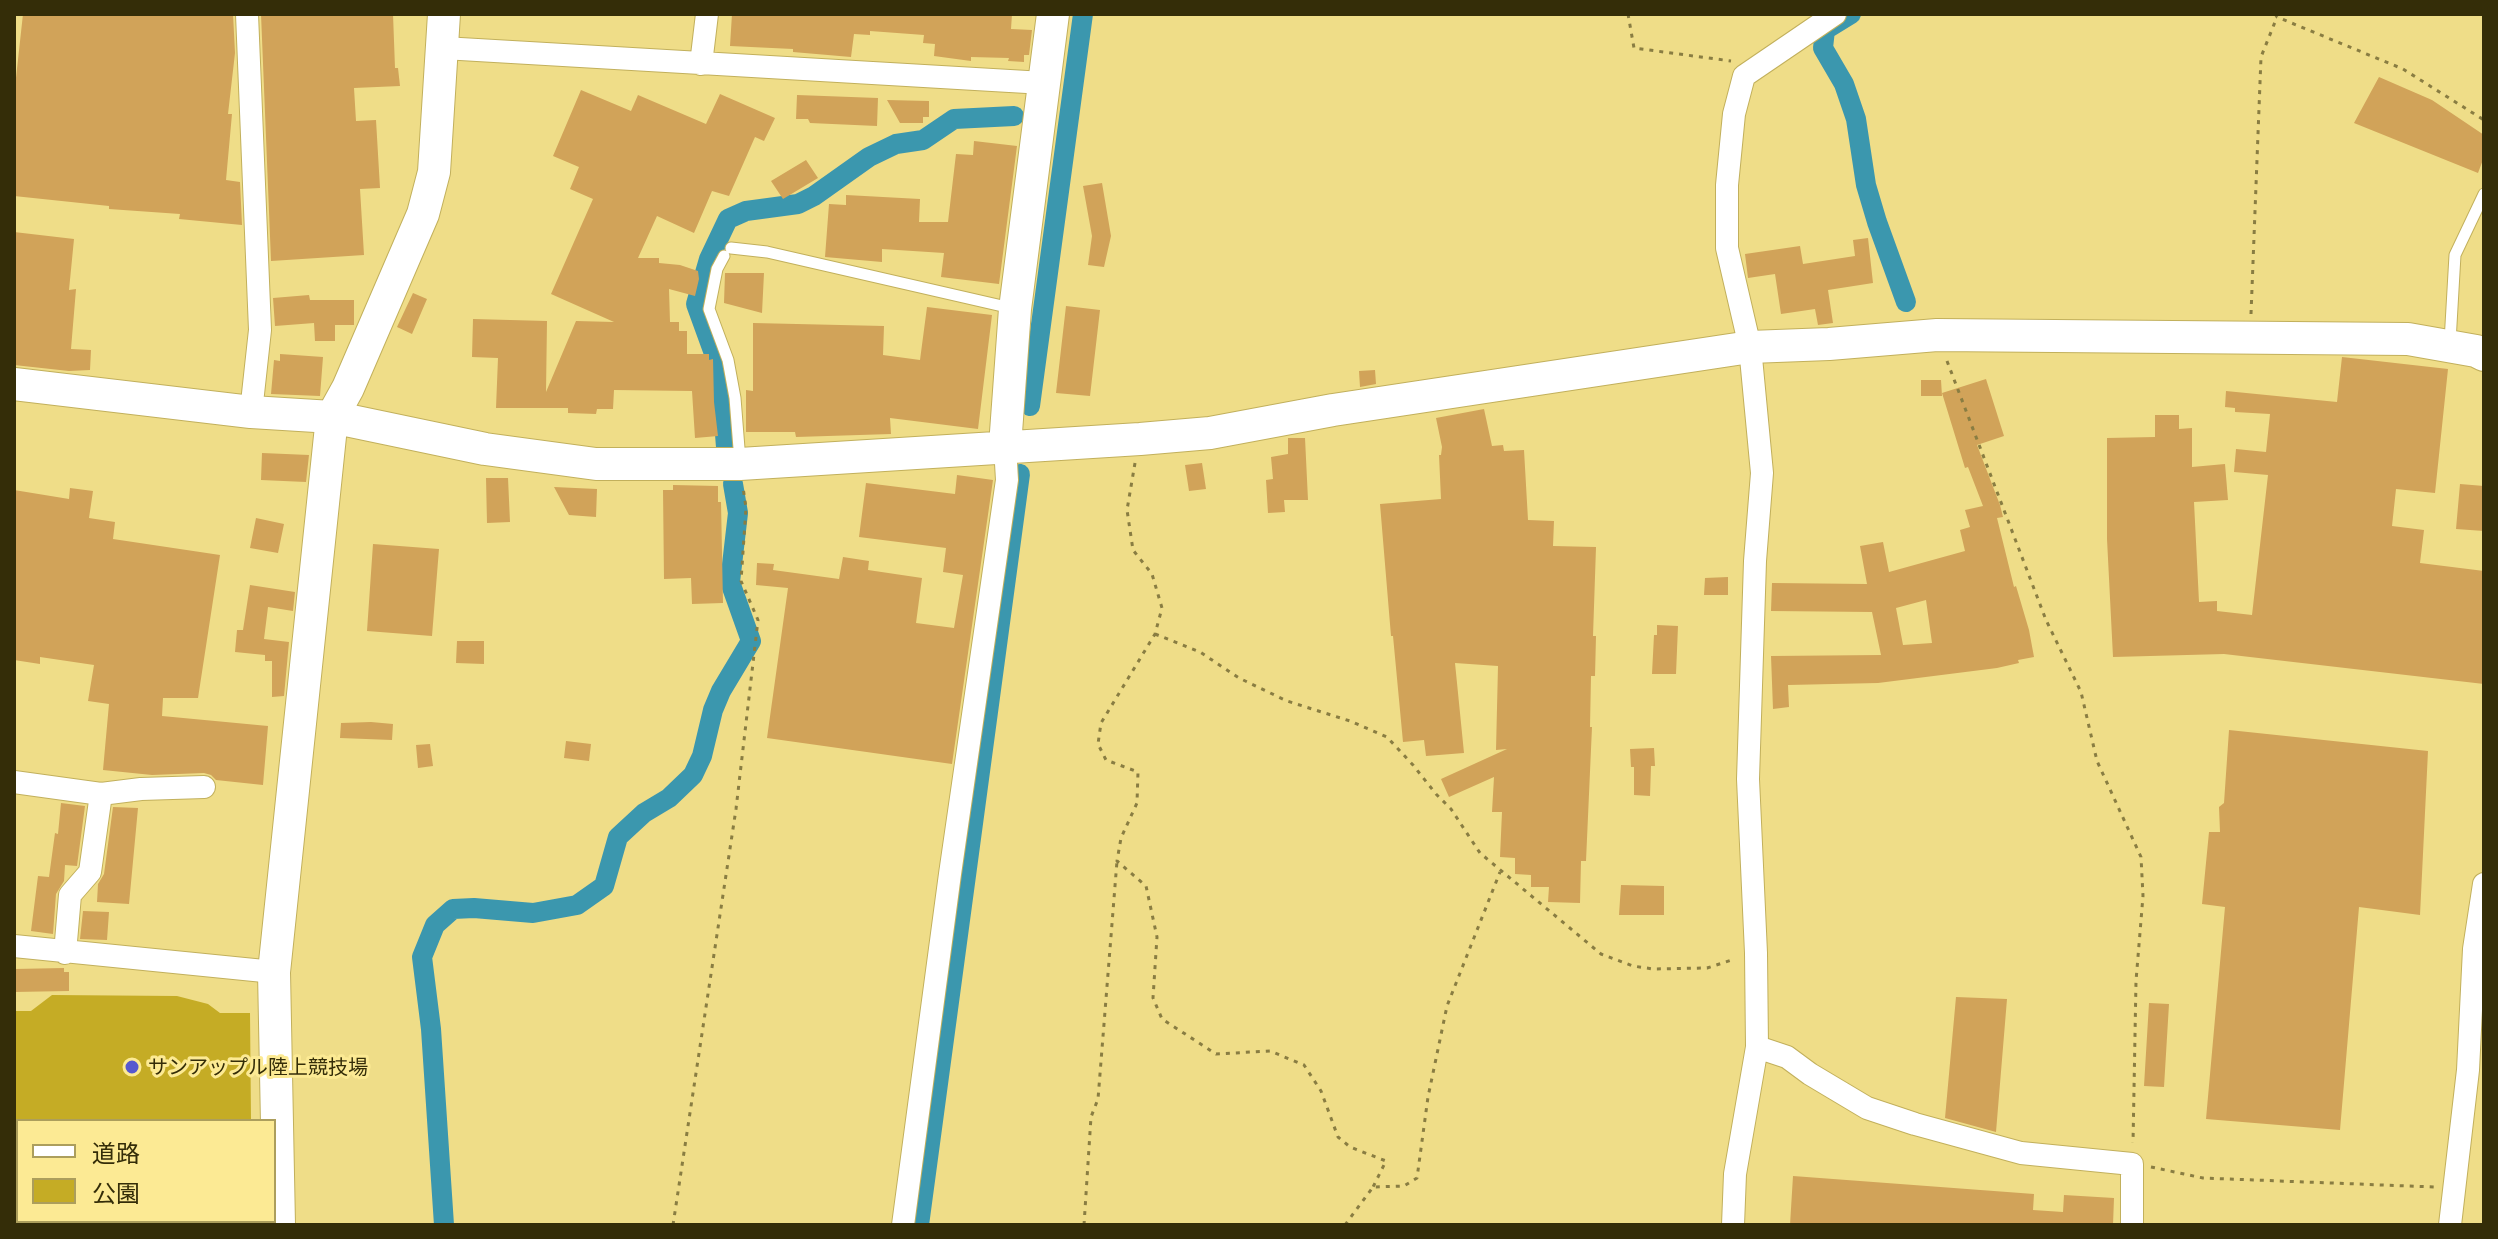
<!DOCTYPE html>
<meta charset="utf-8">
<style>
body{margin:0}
#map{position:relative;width:2498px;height:1239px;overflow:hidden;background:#efdd88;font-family:Barlow,"Noto Sans JP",sans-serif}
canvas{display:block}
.frame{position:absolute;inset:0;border:16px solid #342d08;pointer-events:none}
.legend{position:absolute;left:16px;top:1119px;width:260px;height:104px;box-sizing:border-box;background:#fcea94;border:2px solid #ac9e5c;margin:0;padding:10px 14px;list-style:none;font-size:24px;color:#342d08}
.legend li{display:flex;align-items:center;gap:16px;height:40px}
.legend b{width:40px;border:2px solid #ac9e5c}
</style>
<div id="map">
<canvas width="2498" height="1239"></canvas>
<div class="frame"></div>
<ul class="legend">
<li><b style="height:10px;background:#fff"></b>道路</li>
<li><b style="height:22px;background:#c5ac25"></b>公園</li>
</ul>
</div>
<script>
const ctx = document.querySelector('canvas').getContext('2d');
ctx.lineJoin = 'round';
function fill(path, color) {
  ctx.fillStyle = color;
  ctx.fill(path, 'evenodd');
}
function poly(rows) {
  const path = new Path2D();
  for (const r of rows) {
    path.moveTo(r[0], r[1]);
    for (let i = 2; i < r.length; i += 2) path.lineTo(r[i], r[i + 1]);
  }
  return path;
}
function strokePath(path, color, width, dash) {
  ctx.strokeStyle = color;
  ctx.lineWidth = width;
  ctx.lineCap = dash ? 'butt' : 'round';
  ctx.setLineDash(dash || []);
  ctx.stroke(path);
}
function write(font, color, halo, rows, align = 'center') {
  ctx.font = font + ' Barlow,"Noto Sans JP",sans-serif';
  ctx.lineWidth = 6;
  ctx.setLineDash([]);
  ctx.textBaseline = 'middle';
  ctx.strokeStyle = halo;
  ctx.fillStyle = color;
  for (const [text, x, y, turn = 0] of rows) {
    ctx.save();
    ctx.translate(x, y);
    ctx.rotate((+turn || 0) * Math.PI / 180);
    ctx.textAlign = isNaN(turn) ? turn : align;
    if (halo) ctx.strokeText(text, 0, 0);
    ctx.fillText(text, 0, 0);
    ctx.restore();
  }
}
const green = poly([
 [52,995,177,996,208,1004,220,1013,250,1013,251,1121,18,1121,18,1171,14,1171,14,1011,31,1011]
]);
const canal = poly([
 [1851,14,1825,30,1823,48,1844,84,1856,119,1866,185,1877,222,1906,302],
 [1030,406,1083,14],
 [726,447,720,370,696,304,709,259,728,219,746,211,798,204,814,196,869,157,896,144,923,140,954,119,1014,116],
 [444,1225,431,1029,422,957,435,925,453,909,474,908,533,913,577,905,604,886,618,837,644,813,669,798,693,775,702,756,713,710,721,691,751,641,730,582,738,513,733,484],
 [919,1225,1020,474]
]);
const building = poly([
 [23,14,233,14,235,53,228,114,232,114,226,180,240,182,242,225,179,219,180,214,109,209,109,206,14,196,14,96],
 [261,14,393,14,395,68,398,68,400,86,354,88,356,121,376,120,380,188,360,189,364,255,271,261],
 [732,14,1012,14,1011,29,1032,30,1029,55,1024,55,1024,62,1008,61,1009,58,971,57,971,61,934,56,935,44,923,43,924,35,870,31,870,35,854,34,851,57,793,52,793,49,730,46],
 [2379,77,2432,100,2484,135,2484,157,2478,173,2354,123],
 [581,90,631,111,638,95,706,124,720,94,775,118,764,141,755,137,729,196,712,191,694,233,657,216,638,258,659,258,659,263,680,265,698,271,699,279,695,296,669,289,670,322,679,322,679,331,687,331,687,354,709,354,709,360,713,359,714,402,718,436,695,438,692,391,614,390,613,409,597,409,596,414,568,413,568,408,496,408,498,358,472,357,473,319,547,321,546,392,576,321,614,322,551,294,593,199,570,189,579,167,553,156],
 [797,95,878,98,877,126,810,123,808,119,796,119],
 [887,100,929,101,929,117,923,117,923,123,900,123],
 [974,141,1017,146,999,284,941,277,944,253,882,249,882,262,825,257,829,204,846,205,846,195,920,199,919,222,948,222,956,154,973,155],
 [806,160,818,178,783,199,771,181],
 [1102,183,1111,236,1104,267,1088,265,1092,236,1083,186],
 [14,232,74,239,69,290,76,289,71,349,91,350,90,370,69,371,14,365],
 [1868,238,1873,283,1828,290,1833,323,1818,325,1815,309,1781,314,1775,274,1748,278,1745,254,1800,246,1803,264,1855,256,1853,240],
 [725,273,764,273,762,313,724,303],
 [413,293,427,299,412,334,397,327],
 [309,295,310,300,354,300,354,325,335,325,335,341,315,341,314,323,275,326,273,298],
 [1066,306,1100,310,1090,396,1056,393],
 [927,307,992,315,978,429,890,418,891,434,796,437,795,432,746,432,746,390,753,391,753,323,884,326,883,355,920,360],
 [280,354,323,357,320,396,271,394,274,360,280,361],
 [2342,357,2448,369,2435,493,2396,489,2392,526,2424,530,2420,563,2484,571,2484,684,2224,654,2113,657,2107,539,2107,438,2155,437,2155,415,2179,415,2179,429,2192,428,2192,467,2225,464,2228,500,2194,502,2199,602,2217,601,2217,611,2252,615,2268,475,2234,472,2236,449,2266,452,2270,414,2235,412,2235,408,2225,407,2226,391,2337,402],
 [1375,370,1376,384,1360,387,1359,371],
 [1986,379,2004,436,1977,445,2000,505,2003,517,1997,518,2014,587,2016,586,2029,630,2034,657,2018,660,2019,663,1997,668,1878,683,1788,685,1789,707,1773,709,1771,656,1881,655,1872,612,1771,611,1772,583,1867,584,1860,546,1883,542,1889,572,1965,551,1960,530,1970,527,1965,510,1983,506,1968,467,1965,468,1942,393],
 [1926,600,1932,643,1903,645,1896,608],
 [1921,380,1941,380,1942,396,1921,396],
 [1484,409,1492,446,1503,445,1504,451,1524,450,1528,520,1554,521,1553,546,1596,547,1593,636,1596,636,1595,676,1591,676,1590,727,1592,727,1586,861,1581,861,1580,903,1548,902,1549,887,1531,887,1531,875,1515,874,1515,858,1500,857,1502,812,1492,812,1494,777,1449,797,1441,779,1507,749,1496,750,1498,666,1455,663,1464,753,1426,756,1424,740,1403,742,1393,636,1391,636,1380,504,1441,499,1439,455,1441,455,1442,447,1436,418],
 [1288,438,1305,438,1308,500,1284,500,1285,512,1268,513,1266,480,1273,479,1271,457,1288,454],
 [262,453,309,455,306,482,261,480],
 [1202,463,1206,489,1189,491,1185,465],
 [957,475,993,480,952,764,767,738,788,588,756,585,757,563,774,564,773,570,839,579,843,557,869,561,868,570,922,578,916,623,954,628,963,575,943,572,946,548,859,537,866,483,955,494],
 [486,478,508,478,510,522,487,523],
 [2460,484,2484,486,2484,531,2456,529],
 [673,485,718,486,718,502,721,502,723,603,692,604,691,578,664,579,663,490,673,490],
 [554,487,597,489,596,517,569,515],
 [70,488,93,491,89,518,115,522,113,539,220,555,198,698,163,698,162,716,268,726,263,785,216,780,211,775,204,773,152,775,103,770,109,704,88,701,94,665,40,657,40,664,14,660,14,490,69,499],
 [256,518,284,524,278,553,250,548],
 [373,544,439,549,432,636,367,631],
 [1728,577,1728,595,1704,595,1705,578],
 [250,585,295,592,293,611,268,607,264,639,289,642,284,696,272,697,272,661,265,661,265,655,235,652,237,630,243,630],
 [1657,625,1678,626,1676,674,1652,674,1654,635,1657,635],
 [457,641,484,641,484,664,456,663],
 [371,722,393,724,392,740,340,738,341,723],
 [2229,730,2428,751,2420,915,2359,907,2340,1130,2206,1119,2225,907,2202,904,2209,832,2220,832,2219,807,2224,803],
 [566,741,591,744,589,761,564,758],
 [430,744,433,766,418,768,416,745],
 [1654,748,1655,766,1651,766,1650,796,1634,795,1634,767,1631,767,1630,749],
 [61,803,85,806,77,866,65,865,64,881,56,894,53,934,31,931,38,876,49,877,55,833,58,834],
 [113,807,138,808,129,904,97,902,98,884,104,874],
 [1621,885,1664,886,1664,915,1619,915],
 [83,911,109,912,107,940,80,939],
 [64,968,64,972,69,972,69,991,14,992,14,969],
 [1956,997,2007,999,1996,1132,1945,1118],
 [2149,1003,2169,1004,2164,1087,2144,1086],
 [1793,1176,2034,1194,2033,1210,2063,1212,2064,1195,2114,1198,2113,1225,1790,1225]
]);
const path = poly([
 [1628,14,1634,48,1731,61],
 [2275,14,2277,17,2403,69,2484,120],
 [2251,314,2261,57,2277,17],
 [1947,361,2046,620,2081,692,2097,761,2141,857,2143,896,2136,981,2133,1143],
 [1135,463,1127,510,1133,550,1152,574,1162,608,1155,634,1101,723,1098,744,1106,760,1138,772,1137,803,1121,838,1117,861,1146,886,1157,937,1153,998,1162,1019,1216,1054,1270,1051,1304,1065,1321,1091,1338,1137,1350,1147,1386,1161,1373,1187],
 [1155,634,1200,652,1239,678,1287,701,1350,721,1387,737,1413,765,1436,794,1451,809,1480,853,1601,954,1633,966,1653,969,1707,968,1735,959],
 [2151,1167,2203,1178,2434,1187],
 [673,1225,736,809,758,620,741,581,746,508,743,487],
 [1084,1225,1091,1117,1098,1099,1117,861],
 [1345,1225,1373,1187,1404,1186,1417,1178,1428,1097,1447,1006,1500,872]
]);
const lane = poly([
 [731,248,767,252,1011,308],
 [724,256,717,269,709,309,728,360,735,398,740,461],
 [2450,342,2455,255,2484,194]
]);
const street = poly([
 [247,14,260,330,251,412],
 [443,48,1044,83],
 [701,64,707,14],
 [14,782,101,794,141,789,204,787],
 [14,946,274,972],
 [65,953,70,895,90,872,101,794],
 [1757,1047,1787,1057,1810,1074,1867,1108,1915,1124,2021,1153,2132,1164,2132,1225],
 [903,1225,950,874,1007,480,1005,446],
 [1733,1225,1735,1174,1757,1047,1756,953,1748,779,1755,561,1762,473,1750,347,1727,248,1727,185,1734,114,1744,76,1835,14],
 [2450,1225,2468,1070,2474,949,2484,884]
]);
const secondary = poly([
 [14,384,251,412,332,417,485,449,596,464,740,464,1140,439,1210,433,1333,410,1750,347,1829,344,1937,335,2408,339,2476,351,2484,355],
 [1005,446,1015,309,1053,14],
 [279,1225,274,972,332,417,348,388,423,214,434,172,444,14]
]);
const markers = [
 [132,1067,8,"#5658cf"]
];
const poiNames = [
 ["サンアップル陸上競技場",148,1067]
];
fill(green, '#c5ac25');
strokePath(canal, '#3b97ae', 20);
fill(building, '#d1a359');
strokePath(lane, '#c2b05c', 13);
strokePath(street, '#c2b05c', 24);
strokePath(secondary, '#c2b05c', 34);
strokePath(path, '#897d42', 3, [4, 6]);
strokePath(lane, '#fff', 11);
strokePath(street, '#fff', 22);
strokePath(secondary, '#fff', 32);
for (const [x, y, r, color] of markers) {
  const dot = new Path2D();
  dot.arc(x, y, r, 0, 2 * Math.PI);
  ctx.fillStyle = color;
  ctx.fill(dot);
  strokePath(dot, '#fcea94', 3);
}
write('20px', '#342d08', '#fcea94', poiNames, 'left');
</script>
